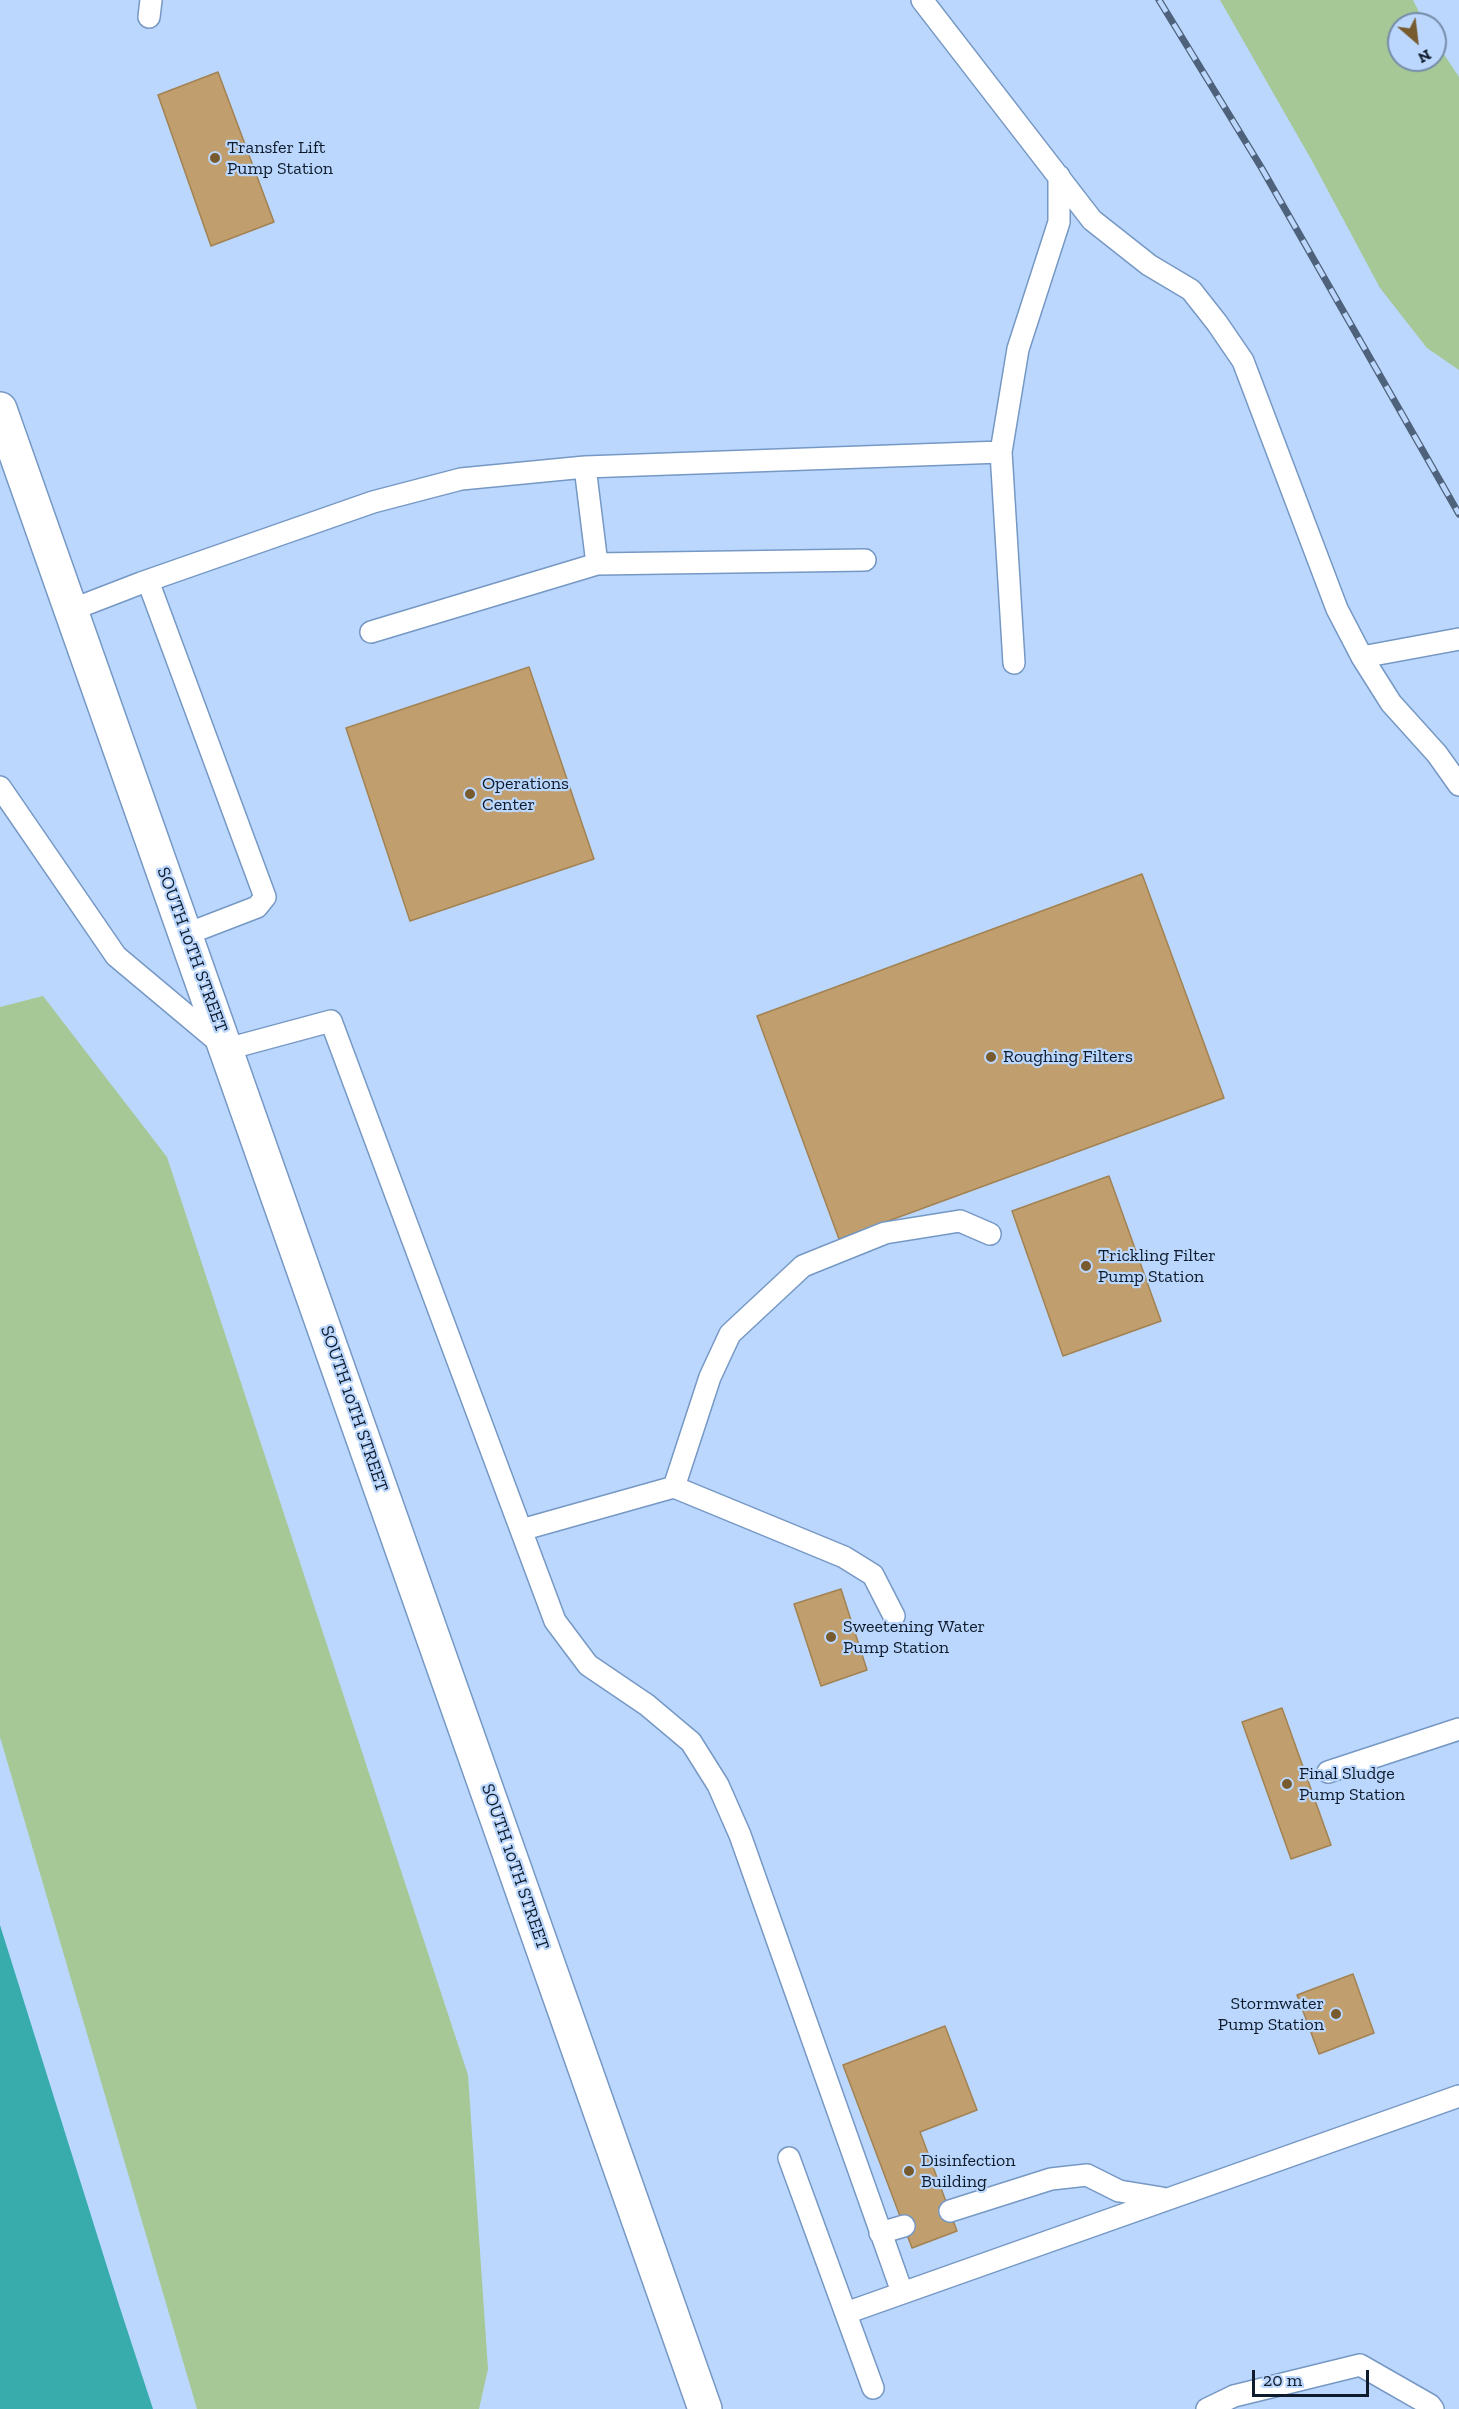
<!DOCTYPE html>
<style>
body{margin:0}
#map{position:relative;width:1459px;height:2409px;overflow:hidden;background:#bbd7fd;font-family:"Zilla Slab",serif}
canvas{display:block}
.north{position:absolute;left:1387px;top:12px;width:60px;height:60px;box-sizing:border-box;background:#bbd7fd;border:2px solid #768ca9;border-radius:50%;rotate:152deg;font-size:16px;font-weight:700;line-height:24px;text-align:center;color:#0e1b2c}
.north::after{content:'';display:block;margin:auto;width:21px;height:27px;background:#775a2e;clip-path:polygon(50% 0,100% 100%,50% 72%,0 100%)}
.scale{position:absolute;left:1252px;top:2370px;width:117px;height:27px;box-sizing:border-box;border:3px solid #0e1b2c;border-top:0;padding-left:8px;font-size:18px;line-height:21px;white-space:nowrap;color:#0e1b2c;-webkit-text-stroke:4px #bbd7fd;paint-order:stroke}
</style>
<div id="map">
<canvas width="1459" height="2409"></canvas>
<div class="north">N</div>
<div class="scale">20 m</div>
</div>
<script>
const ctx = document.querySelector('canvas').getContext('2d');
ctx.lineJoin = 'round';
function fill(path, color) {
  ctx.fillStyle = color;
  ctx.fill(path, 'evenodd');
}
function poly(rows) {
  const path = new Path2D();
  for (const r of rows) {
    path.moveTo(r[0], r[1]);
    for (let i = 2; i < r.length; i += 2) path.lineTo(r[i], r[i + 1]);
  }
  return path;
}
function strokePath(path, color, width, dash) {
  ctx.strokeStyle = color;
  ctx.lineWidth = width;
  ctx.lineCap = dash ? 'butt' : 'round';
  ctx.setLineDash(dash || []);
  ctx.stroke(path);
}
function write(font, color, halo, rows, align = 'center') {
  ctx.font = font + ' "Zilla Slab",serif';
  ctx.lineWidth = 4.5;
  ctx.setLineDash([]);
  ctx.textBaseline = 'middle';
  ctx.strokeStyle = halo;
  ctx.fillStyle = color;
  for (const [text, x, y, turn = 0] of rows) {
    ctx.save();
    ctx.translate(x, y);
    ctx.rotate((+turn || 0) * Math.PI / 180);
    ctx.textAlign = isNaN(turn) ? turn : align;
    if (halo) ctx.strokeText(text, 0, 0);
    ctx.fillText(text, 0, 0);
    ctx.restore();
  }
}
const green = poly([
 [1220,0,1413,0,1425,24,1399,24,1399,60,1435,60,1435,41,1459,77,1459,370,1427,348,1380,288,1311,159],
 [43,996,167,1157,468,2075,488,2369,479,2409,197,2409,0,1737,0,1007]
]);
const water = poly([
 [0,1925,120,2308,153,2409,0,2409]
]);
const building = poly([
 [218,72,274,222,211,246,158,95,218,72],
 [529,667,594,859,410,921,346,728,529,667],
 [1142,874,1224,1098,839,1239,757,1016,1142,874],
 [1109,1176,1161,1321,1063,1356,1012,1211,1109,1176],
 [841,1589,867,1670,821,1686,794,1604,841,1589],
 [1282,1708,1331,1845,1291,1859,1242,1722,1282,1708],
 [1353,1974,1374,2033,1319,2054,1297,1995,1353,1974],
 [945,2026,977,2110,920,2132,957,2231,912,2248,843,2065,945,2026]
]);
const lane = poly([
 [922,0,1092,220,1149,265,1191,290,1217,323,1243,361,1337,609,1362,657,1391,703,1437,754,1459,785],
 [149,17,151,0],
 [597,564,865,560],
 [148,581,265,897,257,907,187,934],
 [71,610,141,583,373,502,461,479,585,467,1001,452],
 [371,632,597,564,585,467],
 [1362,657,1459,639],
 [1014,663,1001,452,1018,349,1059,222,1059,176],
 [0,787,116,956,227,1049,331,1021,555,1621,588,1665,647,1705,691,1742,718,1785,740,1835,902,2292],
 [674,1487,710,1377,730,1334,803,1266,885,1233,960,1221,990,1234],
 [521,1530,674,1487,844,1557,873,1575,894,1616],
 [1328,1772,1459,1729],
 [789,2158,873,2388],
 [950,2211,1051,2179,1087,2175,1119,2191,1162,2198],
 [880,2233,904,2226],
 [846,2313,1459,2096],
 [1207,2409,1234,2396,1360,2365,1430,2405,1433,2409]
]);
const street = poly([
 [0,409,705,2409]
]);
const rail = poly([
 [1159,0,1261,167,1459,514]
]);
const markers = [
 [215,158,6,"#775a2e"],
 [470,794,6,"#775a2e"],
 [991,1057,6,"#775a2e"],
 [1086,1266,6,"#775a2e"],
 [831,1637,6,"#775a2e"],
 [1287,1784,6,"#775a2e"],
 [1336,2014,6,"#775a2e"],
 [909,2171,6,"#775a2e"]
];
const poiNames = [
 ["Transfer Lift",227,148],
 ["Pump Station",227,169],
 ["Operations",482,784],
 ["Center",482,805],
 ["Roughing Filters",1003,1057],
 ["Trickling Filter",1098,1256],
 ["Pump Station",1098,1277],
 ["Sweetening Water",843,1627],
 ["Pump Station",843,1648],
 ["Final Sludge",1299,1774],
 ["Pump Station",1299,1795],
 ["Stormwater",1324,2004,"right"],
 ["Pump Station",1324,2025,"right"],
 ["Disinfection",921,2161],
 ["Building",921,2182]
];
const streetNames = [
 ["SOUTH 10TH STREET",192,950,70],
 ["SOUTH 10TH STREET",354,1409,71],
 ["SOUTH 10TH STREET",515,1867,71]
];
fill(green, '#a6c896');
fill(water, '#38acad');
fill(building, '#c09e6d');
strokePath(building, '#a38252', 1.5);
strokePath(lane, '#7698c4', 24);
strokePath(street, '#7698c4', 36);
strokePath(lane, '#fff', 21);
strokePath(street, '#fff', 33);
strokePath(rail, '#4f627b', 7);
strokePath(rail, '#bbd7fd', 4.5, [14]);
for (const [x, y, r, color] of markers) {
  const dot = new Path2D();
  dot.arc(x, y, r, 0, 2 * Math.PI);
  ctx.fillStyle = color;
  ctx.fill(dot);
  strokePath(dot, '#bbd7fd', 2);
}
write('18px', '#0e1b2c', '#bbd7fd', poiNames, 'left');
write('18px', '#0e1b2c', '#bbd7fd', streetNames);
</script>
